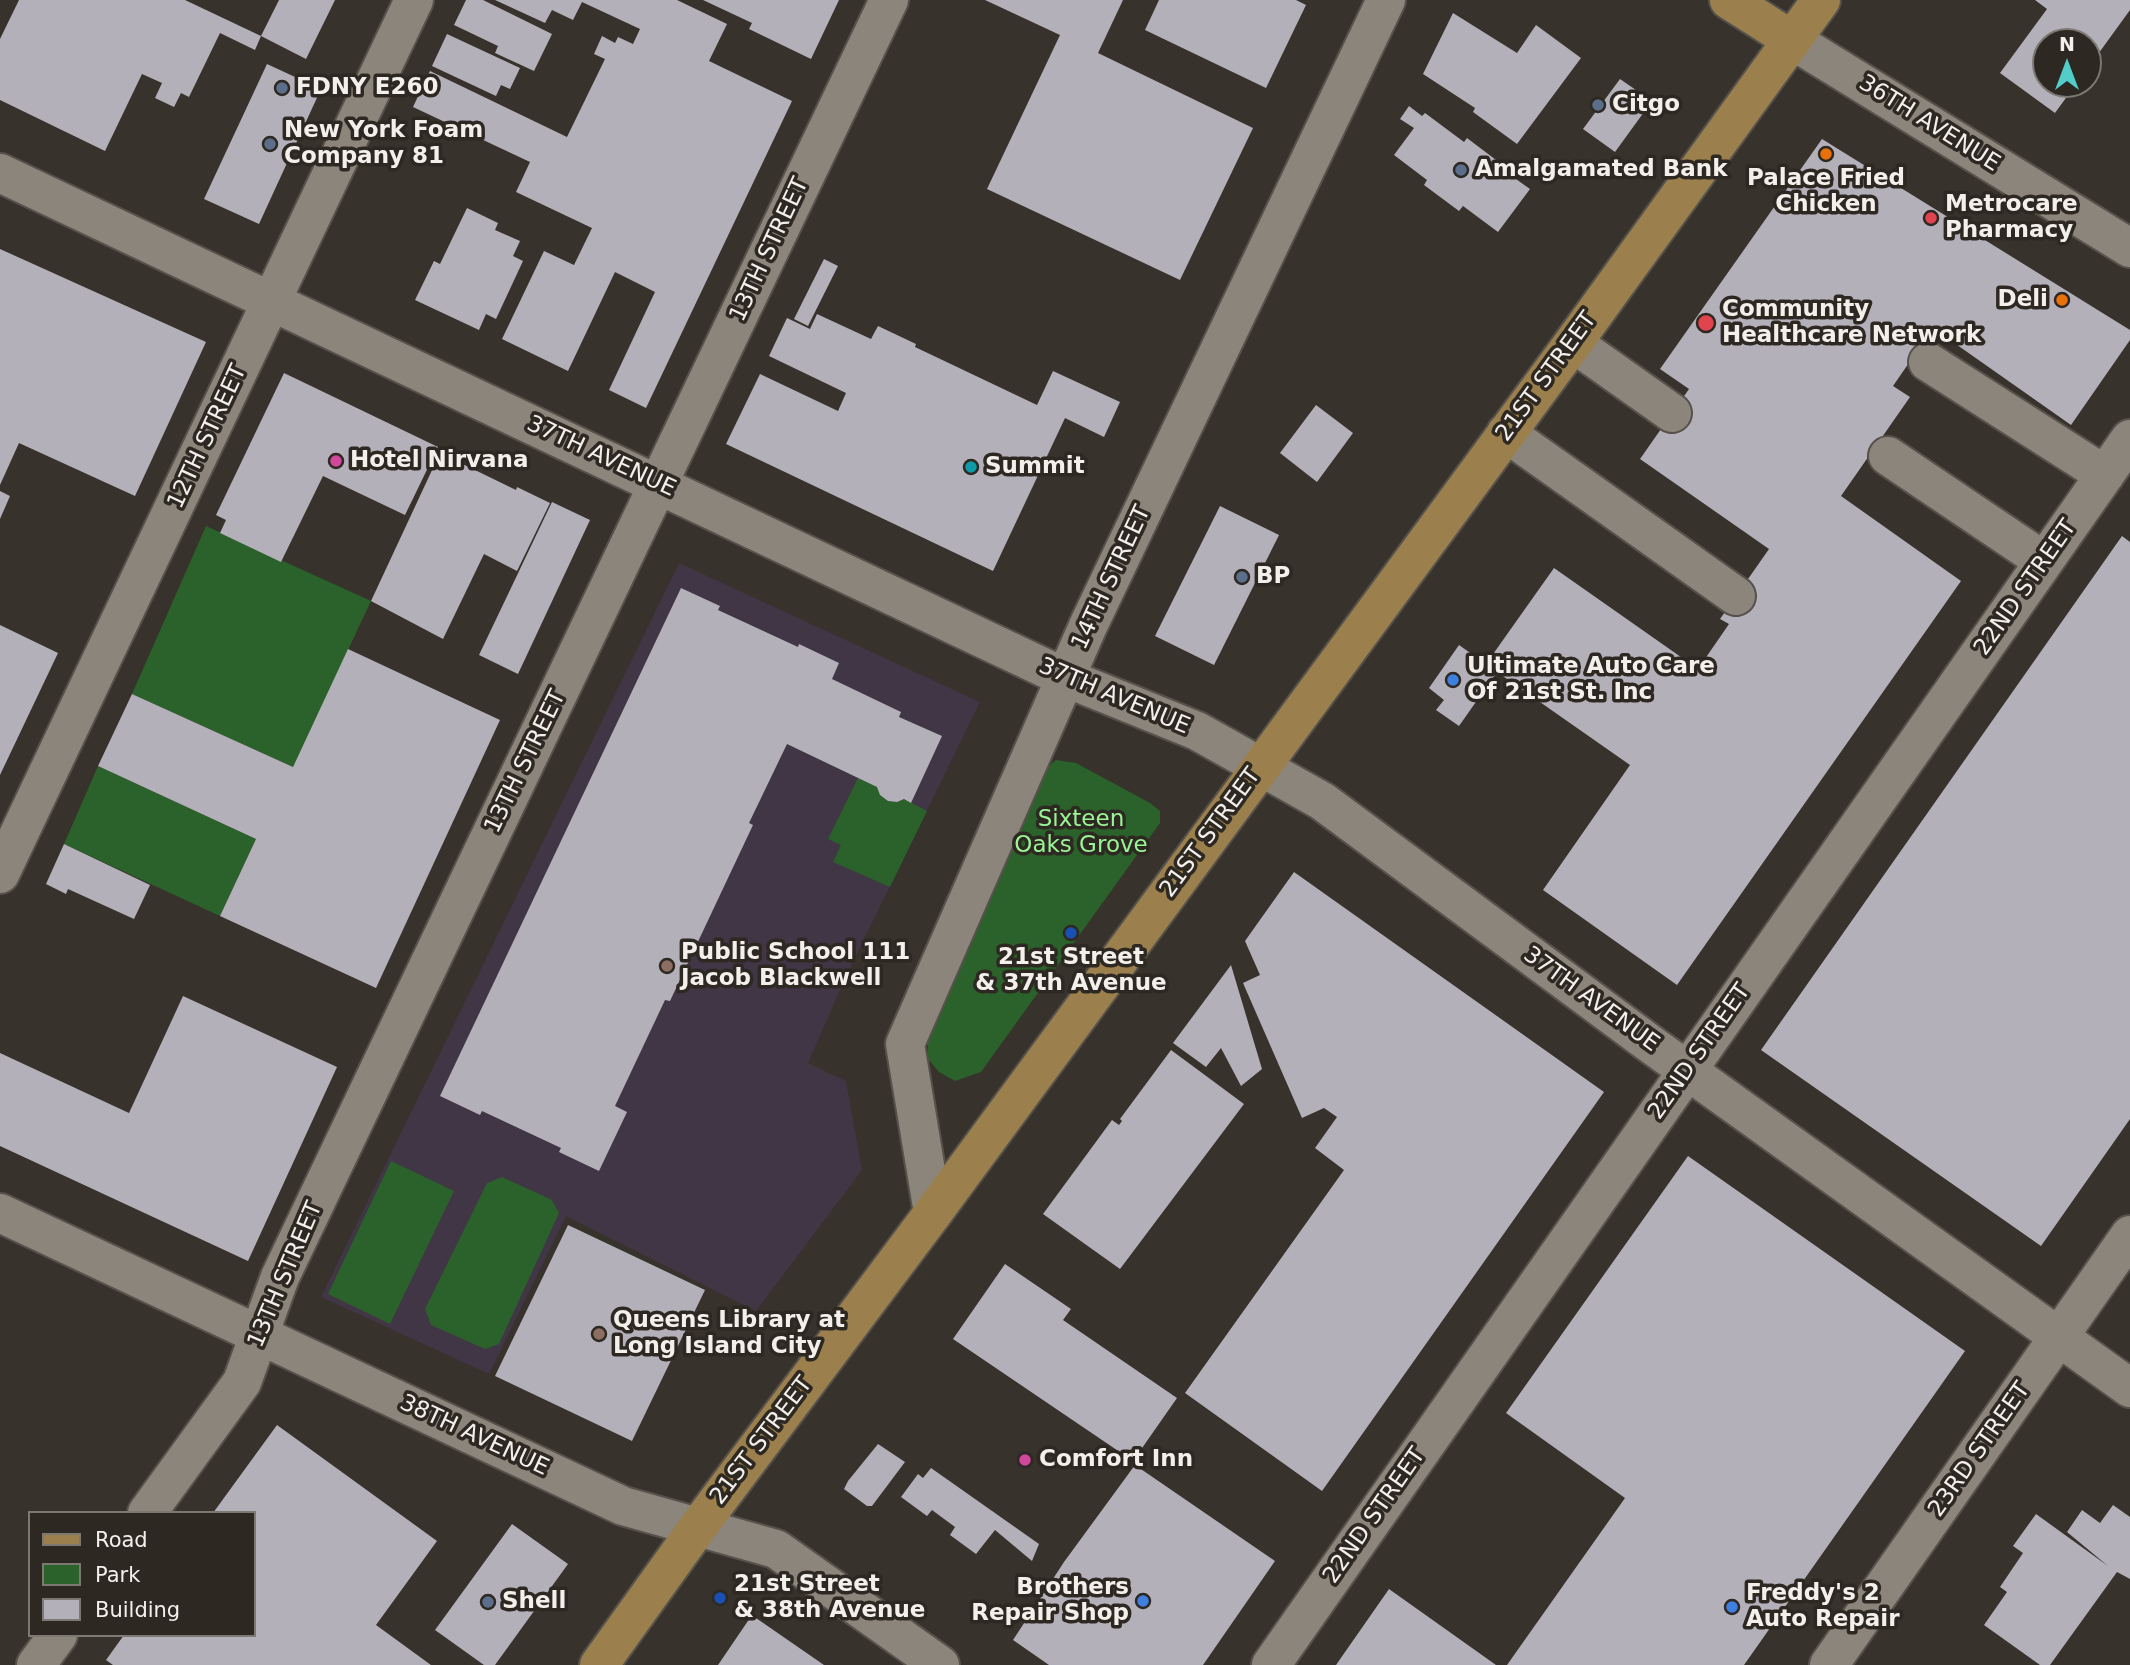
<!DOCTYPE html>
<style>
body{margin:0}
#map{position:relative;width:2130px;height:1665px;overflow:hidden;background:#37322b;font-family:"DejaVu Sans",sans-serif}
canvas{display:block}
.legend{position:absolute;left:28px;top:1511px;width:228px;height:126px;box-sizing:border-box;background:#2d2821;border:2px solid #7c7872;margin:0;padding:9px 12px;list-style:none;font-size:21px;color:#f3efeb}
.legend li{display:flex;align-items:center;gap:14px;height:35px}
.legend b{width:35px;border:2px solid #7c7872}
.north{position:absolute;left:2032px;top:28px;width:70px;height:70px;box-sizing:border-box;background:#2d2821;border:2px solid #7c7872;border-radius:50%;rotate:0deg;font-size:19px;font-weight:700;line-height:28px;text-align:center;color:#f3efeb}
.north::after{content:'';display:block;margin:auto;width:24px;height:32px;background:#53cdc9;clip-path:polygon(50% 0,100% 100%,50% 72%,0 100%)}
</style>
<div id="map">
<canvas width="2130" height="1665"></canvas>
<ul class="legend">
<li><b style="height:9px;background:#9b804e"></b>Road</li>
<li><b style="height:19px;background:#2b612a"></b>Park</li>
<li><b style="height:19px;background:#b4b0ba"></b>Building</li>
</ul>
<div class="north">N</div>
</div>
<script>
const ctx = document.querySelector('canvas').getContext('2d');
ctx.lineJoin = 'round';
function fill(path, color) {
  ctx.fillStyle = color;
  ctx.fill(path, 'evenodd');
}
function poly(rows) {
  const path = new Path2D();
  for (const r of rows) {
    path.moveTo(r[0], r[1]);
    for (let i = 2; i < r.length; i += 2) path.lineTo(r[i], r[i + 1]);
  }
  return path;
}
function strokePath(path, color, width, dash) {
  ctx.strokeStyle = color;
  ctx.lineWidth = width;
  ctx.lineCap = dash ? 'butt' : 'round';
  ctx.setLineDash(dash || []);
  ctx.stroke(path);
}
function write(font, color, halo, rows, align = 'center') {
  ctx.font = font + ' "DejaVu Sans",sans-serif';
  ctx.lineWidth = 7;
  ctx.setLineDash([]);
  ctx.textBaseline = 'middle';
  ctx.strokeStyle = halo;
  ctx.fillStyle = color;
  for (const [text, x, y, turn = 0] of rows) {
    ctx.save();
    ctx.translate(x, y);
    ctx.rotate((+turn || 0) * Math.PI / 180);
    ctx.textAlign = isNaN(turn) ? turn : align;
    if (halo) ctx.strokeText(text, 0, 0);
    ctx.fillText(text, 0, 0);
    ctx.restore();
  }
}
const education = poly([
 [679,563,980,702,848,972,808,1063,846,1081,862,1170,756,1311,566,1216,489,1374,321,1297]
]);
const green = poly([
 [206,526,371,601,293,767,132,694],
 [1056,760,1076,763,1150,803,1160,811,1160,823,981,1072,955,1081,939,1072,928,1059,928,1039,1045,769],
 [98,766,256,839,220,916,64,844],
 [858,778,877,787,881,795,888,801,897,802,904,799,927,811,890,887,833,862,841,845,828,839],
 [391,1161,454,1191,390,1324,328,1294],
 [502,1177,552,1200,559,1213,499,1344,485,1349,431,1325,425,1309,487,1183]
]);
const building = poly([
 [19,0,185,0,261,36,279,0,335,0,306,59,261,36,255,50,220,33,189,97,181,93,174,107,155,98,162,83,142,74,105,151,0,100,0,39],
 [466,0,483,0,552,34,534,71,495,53,498,46,454,25],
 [495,0,677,0,727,24,709,61,792,101,646,408,609,390,655,292,615,272,568,371,502,339,544,251,574,265,592,228,516,192,530,162,413,107,430,71,567,137,605,59,594,54,602,36,615,43,618,37,633,44,640,29,582,2,573,20,552,10,545,23],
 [703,0,839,0,811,59,749,29,752,23],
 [985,0,1123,0,1098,53,1253,128,1180,280,987,189,1060,35],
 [1159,0,1296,0,1306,5,1266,88,1145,30],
 [2035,0,2130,0,2130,10,2088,68,2088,42,2046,42,2046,84,2076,84,2055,113,2000,73,2047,9],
 [1453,13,1517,53,1536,25,1581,58,1517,144,1473,112,1475,108,1423,74],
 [447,34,520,68,510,89,501,85,496,96,432,66],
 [267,64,321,89,259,224,204,199],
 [1620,79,1652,101,1615,152,1583,129],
 [1409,106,1422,116,1425,113,1464,142,1467,138,1508,169,1506,172,1530,189,1498,232,1463,206,1459,211,1424,185,1427,180,1394,155,1414,128,1400,119],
 [1822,139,2130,330,2130,340,2071,425,1933,328,1893,386,1910,397,1841,496,1961,581,1677,985,1543,890,1630,765,1497,672,1459,726,1436,710,1444,700,1429,688,1459,645,1486,664,1554,568,1698,669,1729,624,1720,619,1769,549,1640,459,1689,389,1660,369],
 [467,208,498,223,495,230,520,241,513,256,523,261,496,319,486,314,479,330,415,300,434,261,440,264],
 [0,249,206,342,135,496,19,443,0,485],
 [824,259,838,266,808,326,794,319],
 [817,314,871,339,878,326,916,344,915,347,1037,405,1053,371,1120,402,1104,437,1065,418,993,571,726,444,760,374,838,411,846,393,769,356,787,318,810,329],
 [284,373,438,447,405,515,323,476,281,562,220,533,226,520,216,515],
 [1316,405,1353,433,1317,482,1280,453],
 [440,453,516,490,517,487,550,503,517,571,484,554,443,639,371,601],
 [0,491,10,496,0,519],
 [552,502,590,520,518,674,479,655],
 [1220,506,1279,535,1214,665,1155,636],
 [2122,536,2130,542,2130,1119,2041,1246,1761,1050],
 [681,588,720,606,718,610,798,647,799,644,839,663,832,679,901,712,899,717,942,736,911,803,904,799,897,802,888,801,880,795,877,787,787,744,749,823,753,825,670,1001,665,1000,615,1106,627,1112,599,1171,559,1152,561,1148,482,1111,480,1115,440,1096],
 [0,625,58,653,0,775],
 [348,649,500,720,376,988,220,916,256,839,98,766,132,694,293,767],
 [64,844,150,885,134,919,68,889,66,894,46,884],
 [1294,872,1604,1092,1322,1491,1185,1393,1344,1170,1315,1148,1337,1117,1324,1108,1302,1118,1243,983,1260,975,1245,941],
 [1231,965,1262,1069,1241,1086,1221,1048,1206,1067,1173,1043],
 [183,996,337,1067,248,1261,0,1146,0,1053,129,1113],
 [1171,1050,1244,1104,1120,1269,1043,1214,1112,1120,1119,1125,1122,1121,1120,1119],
 [1688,1156,1965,1351,1744,1665,1507,1665,1625,1498,1506,1413],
 [568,1225,705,1290,632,1441,495,1376],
 [1005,1264,1071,1309,1063,1320,1177,1398,1133,1461,953,1339],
 [277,1425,437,1541,376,1625,431,1665,113,1665,106,1660,124,1635,254,1635,254,1513,213,1513],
 [878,1444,905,1462,872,1506,867,1506,844,1489,848,1481],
 [1135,1465,1275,1561,1203,1665,1049,1665,1013,1640,1064,1562],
 [931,1468,1039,1544,1032,1561,995,1530,976,1554,950,1535,955,1527,932,1510,927,1516,901,1497,918,1474,923,1478],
 [2113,1505,2130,1517,2130,1579,2117,1572,2050,1665,2040,1665,1984,1625,2007,1592,2000,1587,2023,1553,2013,1546,2036,1514,2108,1566,2067,1532,2082,1510,2100,1523],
 [512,1524,568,1564,495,1665,484,1665,435,1630],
 [1389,1589,1496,1665,1336,1665],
 [752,1615,756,1618,824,1665,718,1665]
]);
const minor = poly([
 [1792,40,2130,248],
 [0,173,1066,678,1197,731,1322,801,1649,1043,2130,1388],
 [1573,343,1672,413],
 [1928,362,2105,475],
 [1506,433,1736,596],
 [1888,456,2044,561],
 [0,874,414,0],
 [0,1213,623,1506,776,1549,940,1665],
 [933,1213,905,1044,1088,626,1386,0],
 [147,1513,242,1382,280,1277,889,0],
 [36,1665,58,1635],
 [1271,1665,2130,439],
 [1829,1665,2130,1235]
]);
const major = poly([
 [1729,0,1792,40],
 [599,1665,698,1527,933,1213,1573,343,1821,0]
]);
const markers = [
 [282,88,7,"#5c6f8a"],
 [1598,105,7,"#5c6f8a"],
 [270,144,7,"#5c6f8a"],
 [1826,154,7,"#e8710a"],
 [1461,170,7,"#5c6f8a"],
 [1931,218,7,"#e0444e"],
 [2062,300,7,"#e8710a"],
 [1706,323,9,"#e0444e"],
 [336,461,7,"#d1479c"],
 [971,467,7,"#0f9aa8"],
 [1242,577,7,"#5c6f8a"],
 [1453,680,7,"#3f7fe0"],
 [1071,933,7,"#1a4fb4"],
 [667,966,7,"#8d6e63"],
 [599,1334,7,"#8d6e63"],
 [1025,1460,7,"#d1479c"],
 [720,1598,7,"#1a4fb4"],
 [1143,1601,7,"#3f7fe0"],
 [488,1602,7,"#5c6f8a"],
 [1732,1607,7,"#3f7fe0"]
];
const poiNames = [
 ["FDNY E260",296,88],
 ["Citgo",1612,105],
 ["New York Foam",284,131],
 ["Company 81",284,157],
 ["Amalgamated Bank",1475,170],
 ["Palace Fried",1826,179,"center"],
 ["Chicken",1826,205,"center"],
 ["Metrocare",1945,205],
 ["Pharmacy",1945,231],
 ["Deli",2048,300,"right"],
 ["Community",1722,310],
 ["Healthcare Network",1722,336],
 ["Hotel Nirvana",350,461],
 ["Summit",985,467],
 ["BP",1256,577],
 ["Ultimate Auto Care",1467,667],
 ["Of 21st St. Inc",1467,693],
 ["Public School 111",681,953],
 ["Jacob Blackwell",681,979],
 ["21st Street",1071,958,"center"],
 ["& 37th Avenue",1071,984,"center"],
 ["Queens Library at",613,1321],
 ["Long Island City",613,1347],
 ["Comfort Inn",1039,1460],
 ["21st Street",734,1585],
 ["& 38th Avenue",734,1611],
 ["Brothers",1129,1588,"right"],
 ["Repair Shop",1129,1614,"right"],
 ["Freddy's 2",1746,1594],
 ["Auto Repair",1746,1620],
 ["Shell",502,1602]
];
const streetNames = [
 ["36TH AVENUE",1929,124,32],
 ["13TH STREET",770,250,-65],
 ["21ST STREET",1547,377,-54],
 ["12TH STREET",208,437,-65],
 ["37TH AVENUE",601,457,25],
 ["14TH STREET",1112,578,-65],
 ["22ND STREET",2026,588,-55],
 ["37TH AVENUE",1114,697,23],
 ["13TH STREET",526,762,-64],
 ["21ST STREET",1211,833,-54],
 ["37TH AVENUE",1591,1000,36],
 ["22ND STREET",1700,1052,-55],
 ["13TH STREET",286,1275,-67],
 ["38TH AVENUE",474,1436,25],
 ["21ST STREET",762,1441,-53],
 ["23RD STREET",1980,1450,-55],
 ["22ND STREET",1375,1516,-55]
];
const parkNames = [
 ["Sixteen",1081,820],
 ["Oaks Grove",1081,846]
];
fill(education, '#413646');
fill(green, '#2b612a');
fill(building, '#b4b0ba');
strokePath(minor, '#56514b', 42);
strokePath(major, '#56514b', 42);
strokePath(minor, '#8b857c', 38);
strokePath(major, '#9b804e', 38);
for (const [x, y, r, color] of markers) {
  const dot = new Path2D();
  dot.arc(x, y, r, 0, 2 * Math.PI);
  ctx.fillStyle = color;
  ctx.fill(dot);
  strokePath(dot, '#2d2821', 2.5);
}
write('bold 23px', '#f3efeb', '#2d2821', poiNames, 'left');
write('23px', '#f3efeb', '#2d2821', streetNames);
write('23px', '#99f495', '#2d2821', parkNames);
</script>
